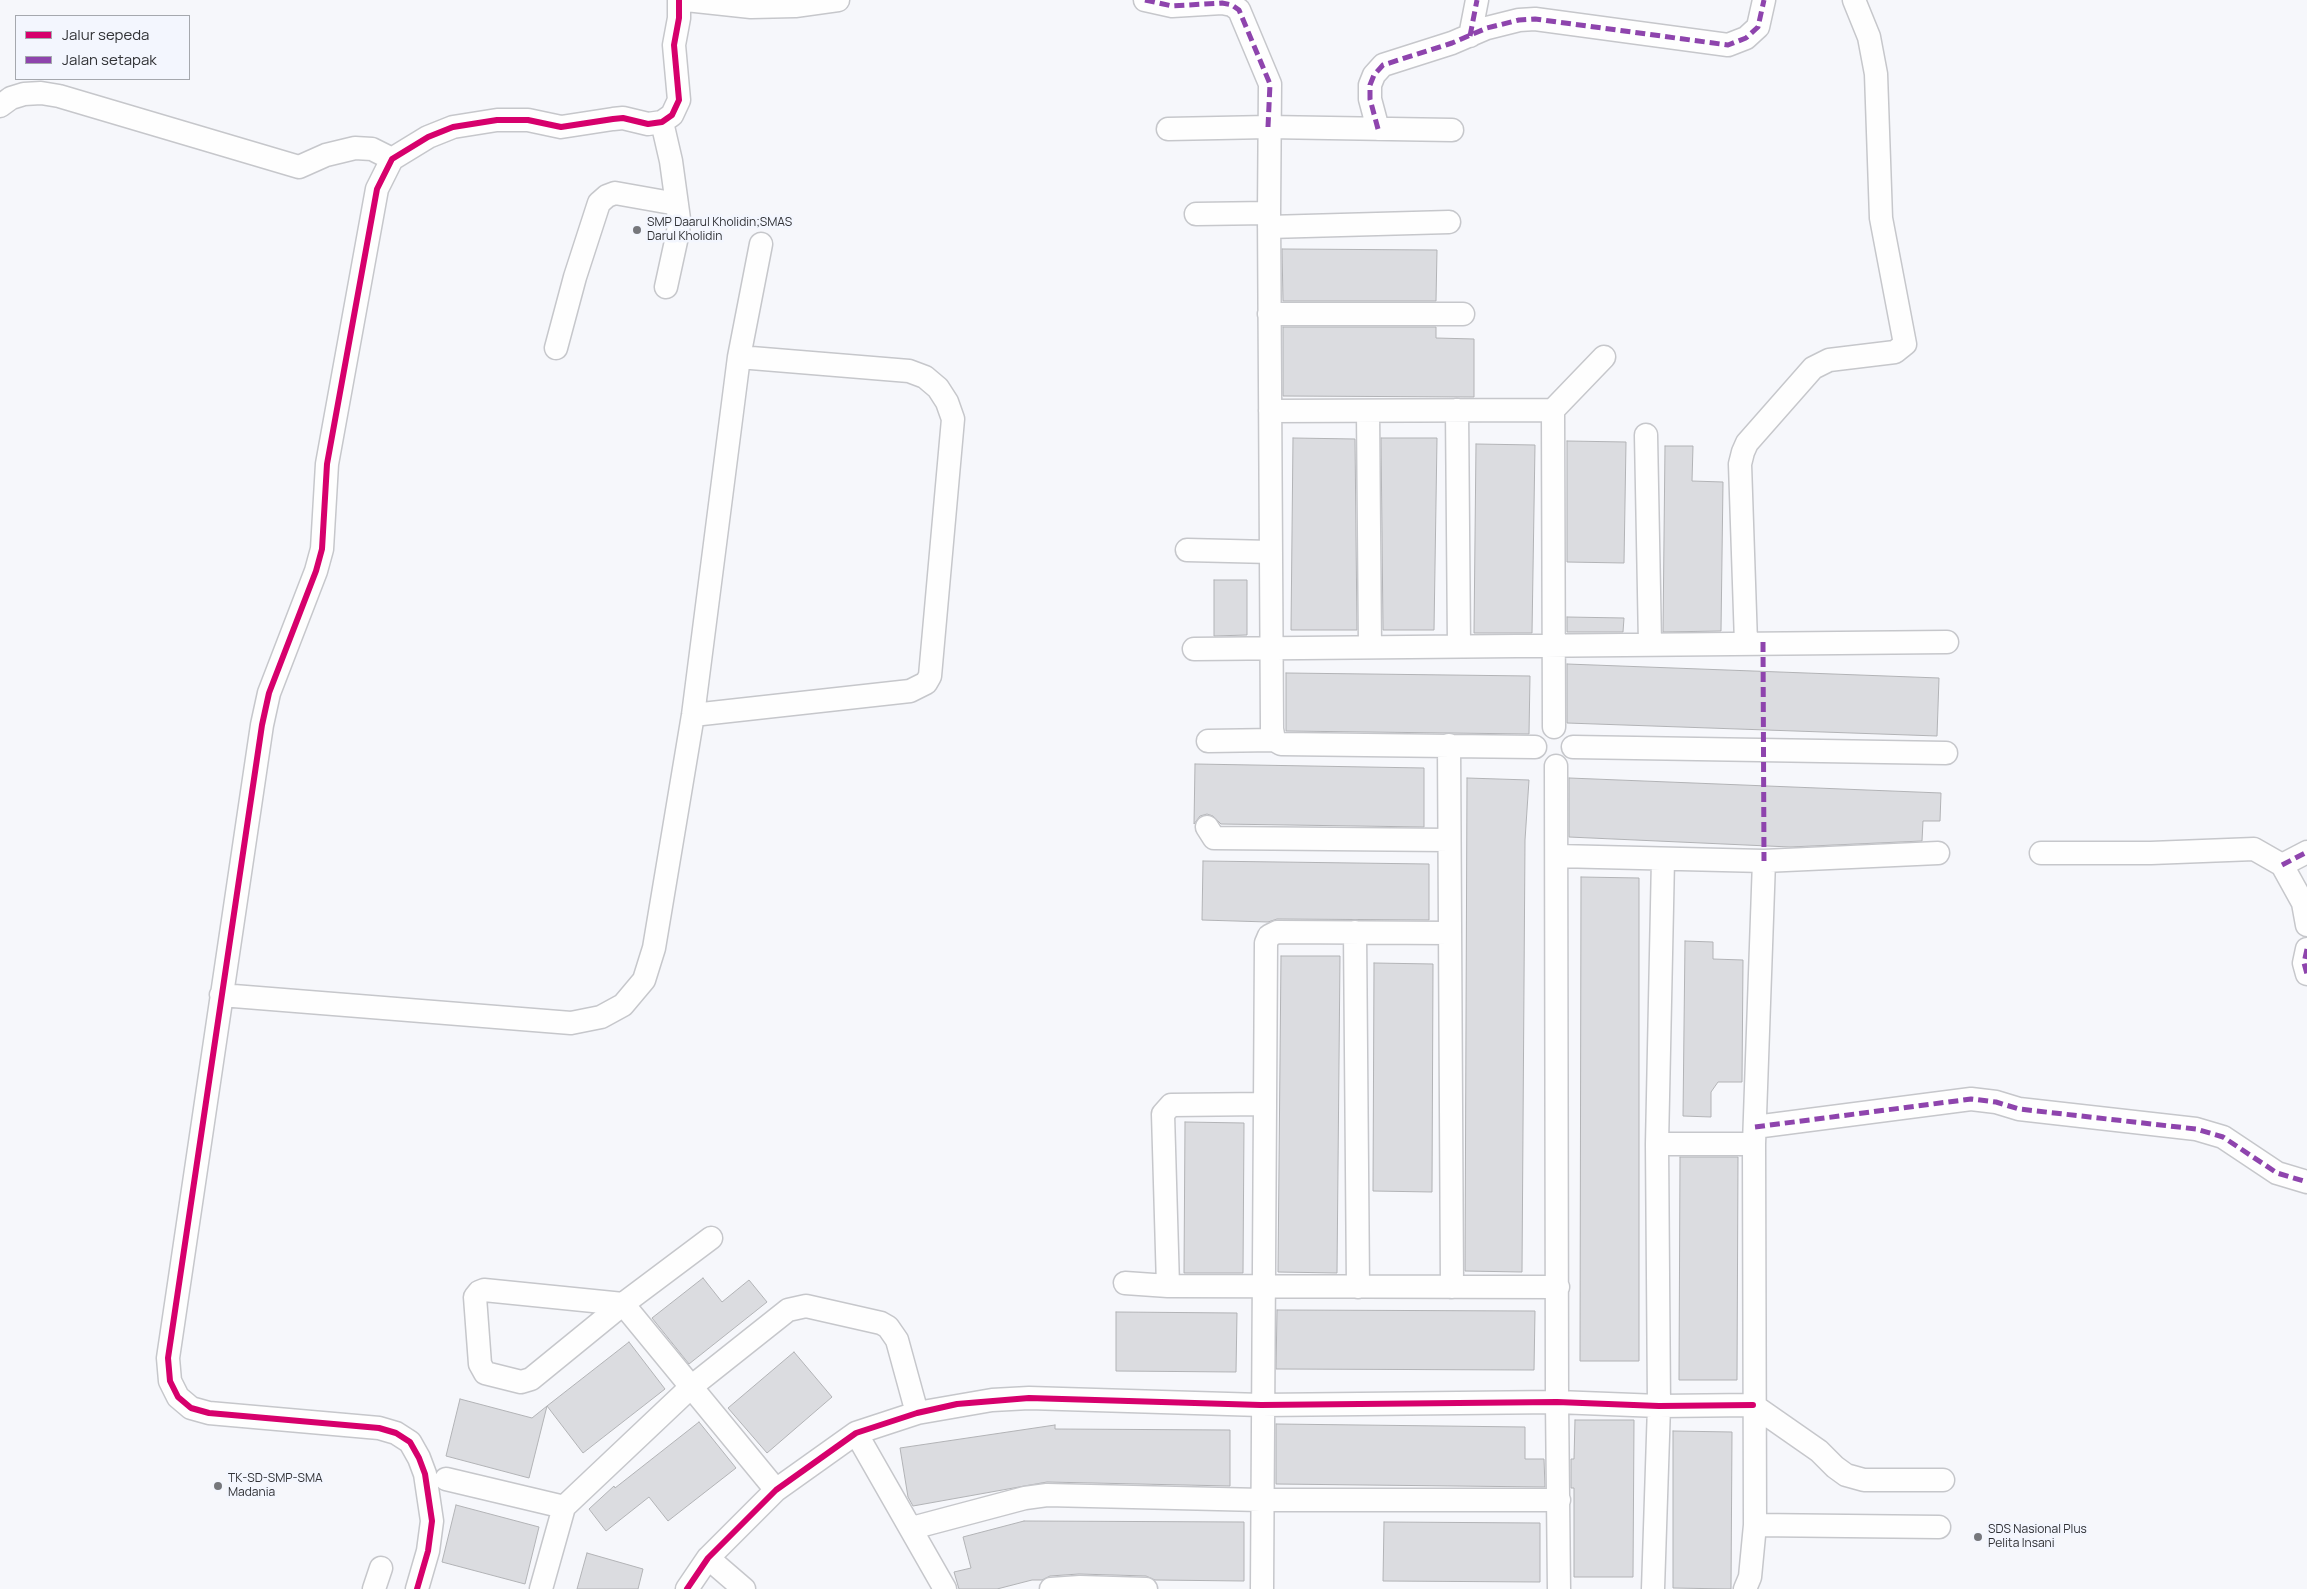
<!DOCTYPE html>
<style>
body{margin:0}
#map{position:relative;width:2307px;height:1589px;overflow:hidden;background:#f6f7fb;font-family:Manrope,sans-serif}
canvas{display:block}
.legend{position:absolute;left:15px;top:15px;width:175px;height:65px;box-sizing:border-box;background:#f3f6fe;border:1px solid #a5a8ae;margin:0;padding:6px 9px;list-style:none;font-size:15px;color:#313236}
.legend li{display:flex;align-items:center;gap:10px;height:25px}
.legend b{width:25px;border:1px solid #a5a8ae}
</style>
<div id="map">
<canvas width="2307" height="1589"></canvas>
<ul class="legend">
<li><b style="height:6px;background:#d6006c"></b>Jalur sepeda</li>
<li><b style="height:6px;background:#8e44ad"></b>Jalan setapak</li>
</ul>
</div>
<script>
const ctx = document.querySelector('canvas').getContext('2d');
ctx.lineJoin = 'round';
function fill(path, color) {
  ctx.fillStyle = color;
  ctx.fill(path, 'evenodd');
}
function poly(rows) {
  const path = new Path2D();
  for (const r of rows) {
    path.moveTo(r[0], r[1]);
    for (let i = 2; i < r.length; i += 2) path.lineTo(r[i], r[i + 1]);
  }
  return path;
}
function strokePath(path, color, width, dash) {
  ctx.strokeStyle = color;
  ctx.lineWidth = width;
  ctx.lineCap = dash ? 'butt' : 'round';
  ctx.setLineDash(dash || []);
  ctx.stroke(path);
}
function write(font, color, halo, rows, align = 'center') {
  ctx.font = font + ' Manrope,sans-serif';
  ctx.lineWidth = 5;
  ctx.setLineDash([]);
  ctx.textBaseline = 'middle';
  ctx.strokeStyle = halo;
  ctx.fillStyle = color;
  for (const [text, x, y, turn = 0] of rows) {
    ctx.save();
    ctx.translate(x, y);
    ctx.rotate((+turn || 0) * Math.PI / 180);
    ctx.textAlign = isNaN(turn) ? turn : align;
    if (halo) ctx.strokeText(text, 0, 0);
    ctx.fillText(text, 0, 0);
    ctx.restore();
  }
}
const building = poly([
 [1282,249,1437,250,1436,301,1283,301,1282,249],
 [1283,327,1436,327,1436,338,1474,339,1474,397,1283,396,1283,327],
 [1293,438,1355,439,1357,630,1291,630,1293,438],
 [1381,438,1437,438,1434,630,1383,630,1381,438],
 [1567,441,1626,442,1624,563,1567,562,1567,441],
 [1476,444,1535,445,1532,633,1474,633,1476,444],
 [1665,446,1693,446,1692,481,1723,482,1721,631,1663,632,1665,446],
 [1214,580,1247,580,1247,635,1214,636,1214,580],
 [1567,617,1624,618,1623,632,1567,632,1567,617],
 [1567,664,1939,678,1937,736,1567,723,1567,664],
 [1286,673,1530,676,1529,734,1286,731,1286,673],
 [1195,764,1424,768,1424,827,1221,824,1213,816,1207,814,1200,816,1194,824,1195,764],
 [1467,778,1529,780,1525,840,1522,1272,1465,1271,1467,778],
 [1569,778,1941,793,1940,821,1923,821,1922,841,1790,847,1569,837,1569,778],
 [1203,861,1429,864,1429,920,1277,919,1268,922,1202,920,1203,861],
 [1581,877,1639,878,1639,1361,1580,1361,1581,877],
 [1685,941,1713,942,1713,959,1743,960,1742,1082,1718,1082,1711,1092,1711,1117,1683,1116,1685,941],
 [1281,956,1340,956,1337,1273,1278,1272,1281,956],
 [1374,963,1433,964,1432,1192,1373,1191,1374,963],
 [1185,1122,1244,1123,1243,1273,1184,1273,1185,1122],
 [1680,1157,1738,1157,1737,1380,1679,1380,1680,1157],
 [703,1278,722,1302,749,1280,767,1302,689,1364,652,1318,703,1278],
 [1277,1310,1535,1311,1534,1370,1276,1369,1277,1310],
 [1116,1312,1237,1313,1236,1372,1116,1371,1116,1312],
 [629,1342,665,1389,583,1453,547,1406,629,1342],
 [794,1352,832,1397,767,1453,728,1408,794,1352],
 [460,1399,532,1418,547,1406,529,1478,446,1456,460,1399],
 [1575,1420,1634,1420,1633,1577,1574,1577,1574,1488,1571,1488,1571,1459,1574,1459,1575,1420],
 [699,1422,736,1468,668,1521,649,1497,606,1531,589,1509,614,1486,615,1488,699,1422],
 [1276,1424,1525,1427,1525,1459,1544,1459,1545,1487,1276,1484,1276,1424],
 [1055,1425,1055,1429,1230,1430,1230,1486,1047,1482,913,1506,908,1497,900,1448,1055,1425],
 [1673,1431,1732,1432,1731,1589,1673,1588,1673,1431],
 [456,1505,539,1527,525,1584,442,1562,456,1505],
 [1024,1521,1244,1522,1244,1581,1155,1580,1146,1576,1079,1574,1050,1576,1042,1580,1032,1580,997,1589,959,1589,954,1572,971,1568,963,1537,1024,1521],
 [1384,1522,1540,1523,1540,1582,1383,1581,1384,1522],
 [587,1553,643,1569,638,1589,577,1589,587,1553]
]);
const minor = poly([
 [686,0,751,7,795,6,838,0],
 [1145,0,1172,6,1222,3,1232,5,1239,10,1270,84,1269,213,1272,729,1274,740,1281,744,1535,747],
 [1470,36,1477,0],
 [0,106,11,98,24,94,41,93,59,96,299,167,326,155,355,148,372,149,392,159],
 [662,122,671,161,679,219,678,232,666,287],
 [1168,129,1268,127,1452,130],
 [1378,129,1370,99,1370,85,1374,75,1383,65,1452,43,1487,28,1519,20,1535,19,1728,45,1746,38,1758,27,1764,0],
 [1196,214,1269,213],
 [1269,227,1449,222],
 [1269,314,1463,314],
 [556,348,575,277,599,203,607,196,615,193,677,204],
 [1457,410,1459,646],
 [1553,410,1604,357],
 [1270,411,1553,410,1554,727],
 [1368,411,1370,647],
 [1646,435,1650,644],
 [1187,550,1271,552],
 [1746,643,1740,464,1743,452,1747,443,1813,368,1829,360,1895,352,1905,344,1881,218,1876,74,1869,37,1854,0],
 [1194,649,1947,642],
 [693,715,910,691,926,683,930,676,953,419,947,402,938,388,925,377,909,371,739,357],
 [1208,741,1274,740],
 [1449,745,1452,1287],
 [1573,747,1946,753],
 [1556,766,1557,1402,1559,1589],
 [1207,827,1214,838,1449,840],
 [2041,853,2151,853,2254,849,2282,865,2303,903,2307,925],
 [1557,856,1764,861,1938,853],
 [2282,865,2307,852],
 [1355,932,1358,1287],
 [2307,949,2304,963,2307,974],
 [221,995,571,1023,601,1017,623,1005,644,980,654,948,693,715,739,357,761,244],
 [1264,1104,1171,1105,1163,1114,1168,1286,1558,1287],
 [1755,1127,1971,1099,1996,1102,2019,1109,2196,1129,2223,1137,2277,1173,2307,1182],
 [1657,1144,1754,1144],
 [711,1238,623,1304,531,1379,521,1382,485,1373,480,1364,475,1297,479,1292,484,1290,623,1304,776,1490],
 [1125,1283,1168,1286],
 [856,1433,945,1589],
 [446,1479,564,1507],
 [1755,1525,1939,1527],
 [912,1528,1025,1498,1047,1495,1261,1500,1559,1500],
 [708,1558,744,1589],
 [374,1589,381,1568],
 [417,1589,428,1551,432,1521,425,1474,419,1458,410,1442,396,1433,379,1428,209,1413,191,1408,178,1397,170,1381,168,1358,262,725,269,693,316,571,322,549,327,464,377,189,392,159,428,137,453,127,497,120,528,120,561,127,613,119,623,118,648,124,662,122,672,115,679,100,674,45,679,18,679,0],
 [541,1589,564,1507,691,1387,788,1310,806,1306,881,1323,888,1327,897,1340,917,1413],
 [687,1589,708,1558,776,1490,856,1433,917,1413,992,1400,1029,1398,1261,1405,1557,1402,1659,1406,1753,1405,1819,1451,1835,1467,1846,1475,1864,1480,1943,1480],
 [1051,1589,1080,1587,1146,1589],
 [1262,1589,1266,943,1269,936,1277,932,1450,933],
 [1653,1589,1659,1406,1657,1144,1663,859],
 [1745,1589,1750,1577,1755,1525,1754,1144,1764,861]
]);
const quiet = poly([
 [1145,0,1172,6,1222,3,1232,5,1239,10,1270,84,1268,127],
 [1470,36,1477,0],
 [1378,129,1370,99,1370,85,1374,75,1383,65,1452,43,1487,28,1519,20,1535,19,1728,45,1746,38,1758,27,1764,0],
 [1763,642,1764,861],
 [2282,865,2307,852],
 [2307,949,2304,963,2307,974],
 [1755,1127,1971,1099,1996,1102,2019,1109,2196,1129,2223,1137,2277,1173,2307,1182]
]);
const cycleway = poly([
 [417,1589,428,1551,432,1521,425,1474,419,1458,410,1442,396,1433,379,1428,209,1413,191,1408,178,1397,170,1381,168,1358,262,725,269,693,316,571,322,549,327,464,377,189,392,159,428,137,453,127,497,120,528,120,561,127,613,119,623,118,648,124,662,122,672,115,679,100,674,45,679,18,679,0],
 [687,1589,708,1558,776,1490,856,1433,917,1413,957,1404,1029,1398,1261,1405,1557,1402,1659,1406,1753,1405]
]);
const markers = [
 [637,230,5,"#76777b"],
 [218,1486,5,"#76777b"],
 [1978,1537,5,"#76777b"]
];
const poiNames = [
 ["SMP Daarul Kholidin;SMAS",647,223],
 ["Darul Kholidin",647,237],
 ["TK-SD-SMP-SMA",228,1479],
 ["Madania",228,1493],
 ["SDS Nasional Plus",1988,1530],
 ["Pelita Insani",1988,1544]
];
fill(building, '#dbdce0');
strokePath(building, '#b2b3b6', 1);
strokePath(minor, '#c6c7cb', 25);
strokePath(minor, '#fefefe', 22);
strokePath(quiet, '#8e44ad', 5, [10, 5]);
strokePath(cycleway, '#d6006c', 6);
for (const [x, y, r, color] of markers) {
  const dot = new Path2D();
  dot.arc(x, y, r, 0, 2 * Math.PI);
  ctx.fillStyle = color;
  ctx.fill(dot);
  strokePath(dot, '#f3f6fe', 2);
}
write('12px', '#313236', '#f3f6fe', poiNames, 'left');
</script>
